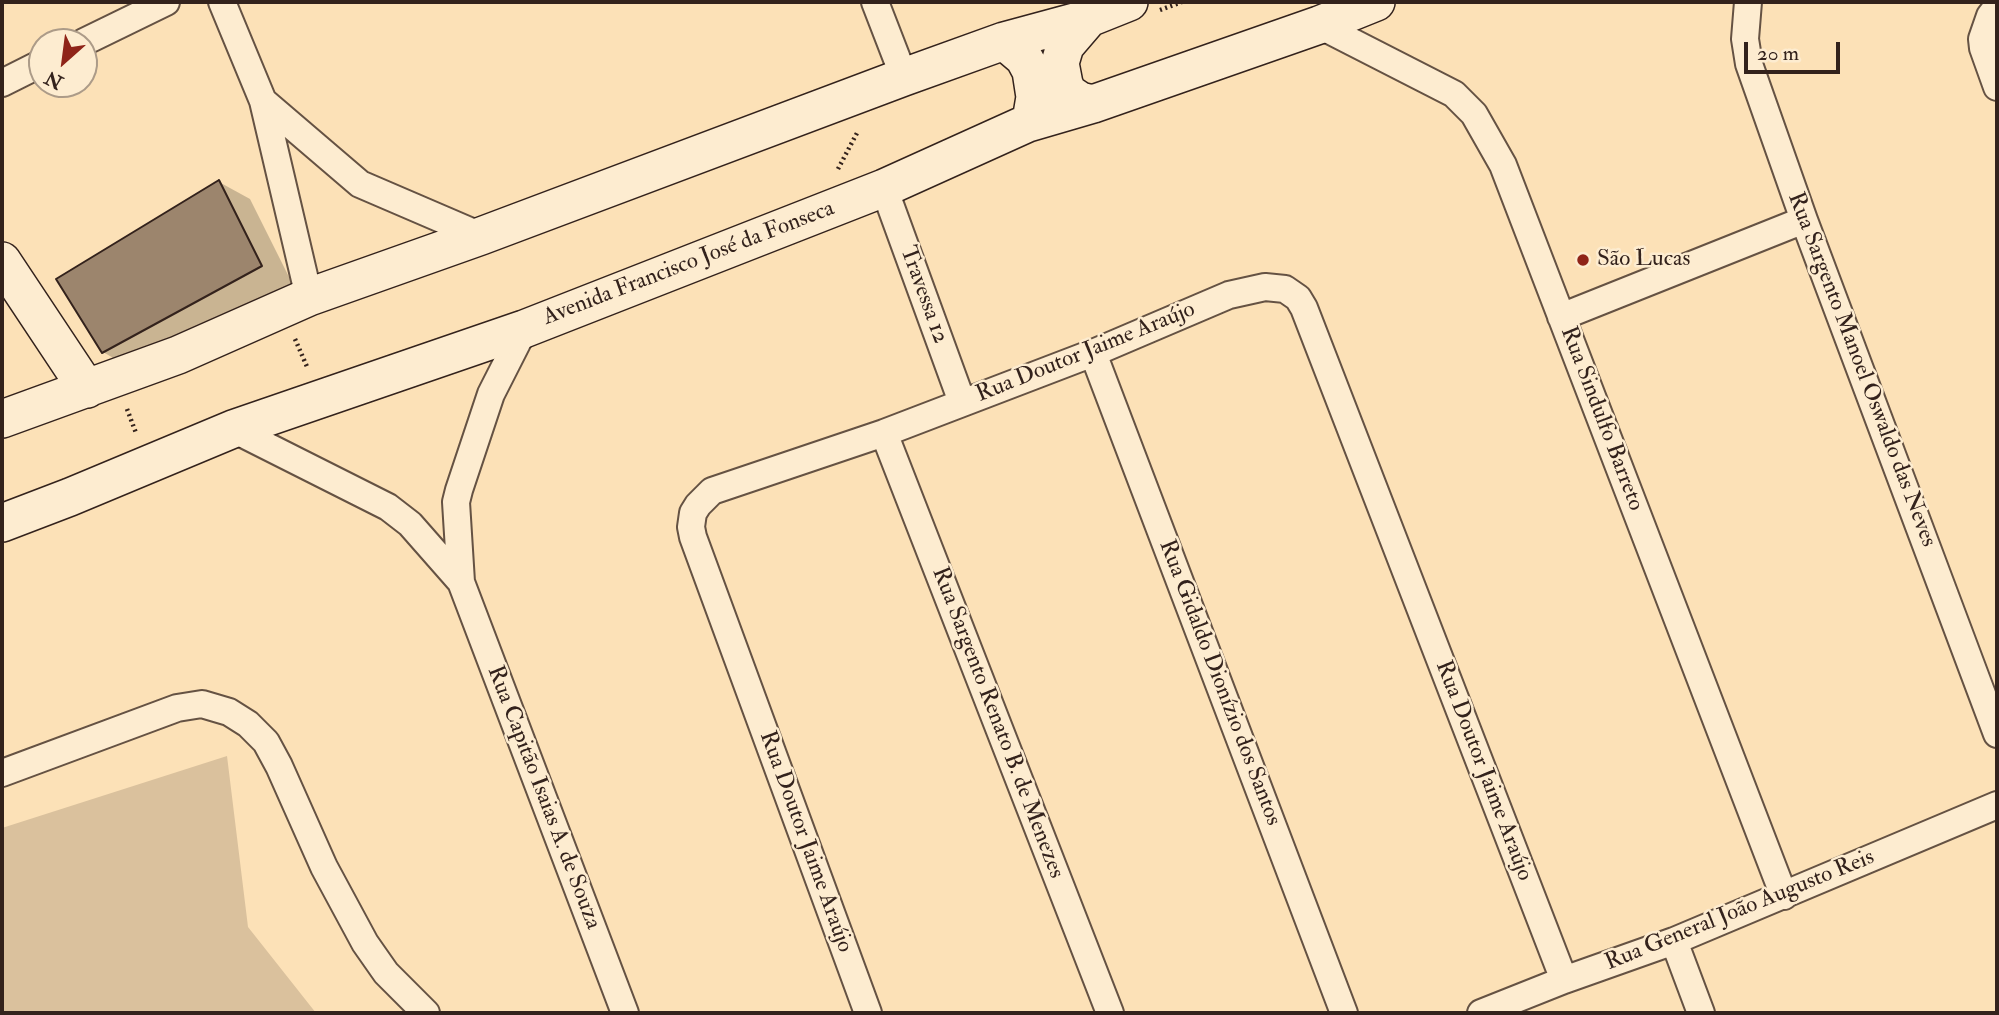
<!DOCTYPE html>
<meta charset="utf-8">
<style>
body{margin:0}
#map{position:relative;width:1999px;height:1015px;overflow:hidden;background:#fce1b7;font-family:"IM FELL Double Pica",serif}
canvas{display:block}
.frame{position:absolute;inset:0;border:4px solid #33221c;pointer-events:none}
.north{position:absolute;left:28px;top:28px;width:70px;height:70px;box-sizing:border-box;background:#fdecd0;border:2px solid #ac9b88;border-radius:50%;rotate:208deg;font-size:19px;font-weight:700;line-height:28px;text-align:center;color:#33221c}
.north::after{content:'';display:block;margin:auto;width:24px;height:32px;background:#8f2418;clip-path:polygon(50% 0,100% 100%,50% 72%,0 100%)}
.scale{position:absolute;left:1744px;top:42px;width:96px;height:32px;box-sizing:border-box;border:4px solid #33221c;border-top:0;padding-left:9px;font-size:21px;line-height:24px;white-space:nowrap;color:#33221c;-webkit-text-stroke:5px #fdecd0;paint-order:stroke}
</style>
<div id="map">
<canvas width="1999" height="1015"></canvas>
<div class="frame"></div>
<div class="north">N</div>
<div class="scale">20 m</div>
</div>
<script>
const ctx = document.querySelector('canvas').getContext('2d');
ctx.lineJoin = 'round';
function fill(path, color) {
  ctx.fillStyle = color;
  ctx.fill(path, 'evenodd');
}
function poly(rows) {
  const path = new Path2D();
  for (const r of rows) {
    path.moveTo(r[0], r[1]);
    for (let i = 2; i < r.length; i += 2) path.lineTo(r[i], r[i + 1]);
  }
  return path;
}
function strokePath(path, color, width, dash) {
  ctx.strokeStyle = color;
  ctx.lineWidth = width;
  ctx.lineCap = dash ? 'butt' : 'round';
  ctx.setLineDash(dash || []);
  ctx.stroke(path);
}
function write(font, color, halo, rows, align = 'center') {
  ctx.font = font + ' "IM FELL Double Pica",serif';
  ctx.lineWidth = 5;
  ctx.setLineDash([]);
  ctx.textBaseline = 'middle';
  ctx.strokeStyle = halo;
  ctx.fillStyle = color;
  for (const [text, x, y, turn = 0] of rows) {
    ctx.save();
    ctx.translate(x, y);
    ctx.rotate((+turn || 0) * Math.PI / 180);
    ctx.textAlign = isNaN(turn) ? turn : align;
    if (halo) ctx.strokeText(text, 0, 0);
    ctx.fillText(text, 0, 0);
    ctx.restore();
  }
}
const green = poly([
 [227,756,248,927,316,1013,2,1013,2,828]
]);
const shadow = poly([
 [219,182,250,199,292,283,134,370,103,352]
]);
const building = poly([
 [219,180,262,266,102,353,56,279,219,180]
]);
const path = poly([
 [1160,10,1182,2],
 [838,169,857,133],
 [295,339,308,369],
 [127,409,136,433]
]);
const street = poly([
 [222,2,263,101,360,184,481,236],
 [875,2,904,77],
 [1748,2,1745,39,1749,64,1804,220,1997,734],
 [1997,7,1990,16,1982,39,1983,48,1997,87],
 [1319,25,1454,94,1474,114,1503,165,1784,896],
 [84,42,166,2],
 [2,83,42,63],
 [263,101,309,297],
 [884,188,962,402],
 [1561,317,1804,220],
 [524,329,491,394,459,490,456,502,461,582,625,1013],
 [1093,353,1344,1013],
 [233,429,388,507,410,524,461,582],
 [884,433,1110,1013],
 [2,773,177,708,202,704,229,712,248,724,266,742,279,766,324,867,365,943,386,973,426,1013],
 [1674,941,1701,1013],
 [868,1013,693,537,691,527,693,513,698,505,712,491,884,433,1093,353,1229,295,1265,287,1285,289,1298,298,1304,308,1564,980],
 [1481,1013,1564,980,1674,941,1997,805]
]);
const secondary = poly([
 [1089,18,1065,46,1060,63,1064,84,1068,93,1080,101,1093,104],
 [1004,41,1024,58,1031,71,1035,97,1032,115,1028,123],
 [2,261,87,389],
 [2,419,178,355,309,297,481,236,904,77,1004,41,1089,18,1129,2],
 [2,523,70,497,233,429,524,329,884,188,1028,123,1093,104,1319,25,1376,2]
]);
const markers = [
 [1583,260,7,"#8f2418"]
];
const poiNames = [
 ["São Lucas",1597,260]
];
const streetNames = [
 ["Avenida Francisco José da Fonseca",689,264,-21],
 ["Travessa 12",923,295,70],
 ["Rua Doutor Jaime Araújo",1086,353,-22],
 ["Rua Sargento Manoel Oswaldo das Neves",1861,370,69],
 ["Rua Sindulfo Barreto",1601,419,69],
 ["Rua Gidaldo Dionízio dos Santos",1219,683,69],
 ["Rua Sargento Renato B. de Menezes",997,723,69],
 ["Rua Doutor Jaime Araújo",1483,771,69],
 ["Rua Capitão Isaias A. de Souza",543,798,69],
 ["Rua Doutor Jaime Araújo",805,842,70],
 ["Rua General João Augusto Reis",1740,911,-22]
];
fill(green, '#dac19d');
fill(shadow, '#0003');
fill(building, '#9c856d');
strokePath(building, '#33221c', 2);
strokePath(street, '#655243', 30);
strokePath(secondary, '#33221c', 40);
strokePath(path, '#33221c', 4.5, [2, 3.5]);
strokePath(street, '#fdecd0', 26);
strokePath(secondary, '#fdecd0', 37);
for (const [x, y, r, color] of markers) {
  const dot = new Path2D();
  dot.arc(x, y, r, 0, 2 * Math.PI);
  ctx.fillStyle = color;
  ctx.fill(dot);
  strokePath(dot, '#fdecd0', 2.5);
}
write('23px', '#33221c', '#fdecd0', poiNames, 'left');
write('23px', '#33221c', '#fdecd0', streetNames);
</script>
